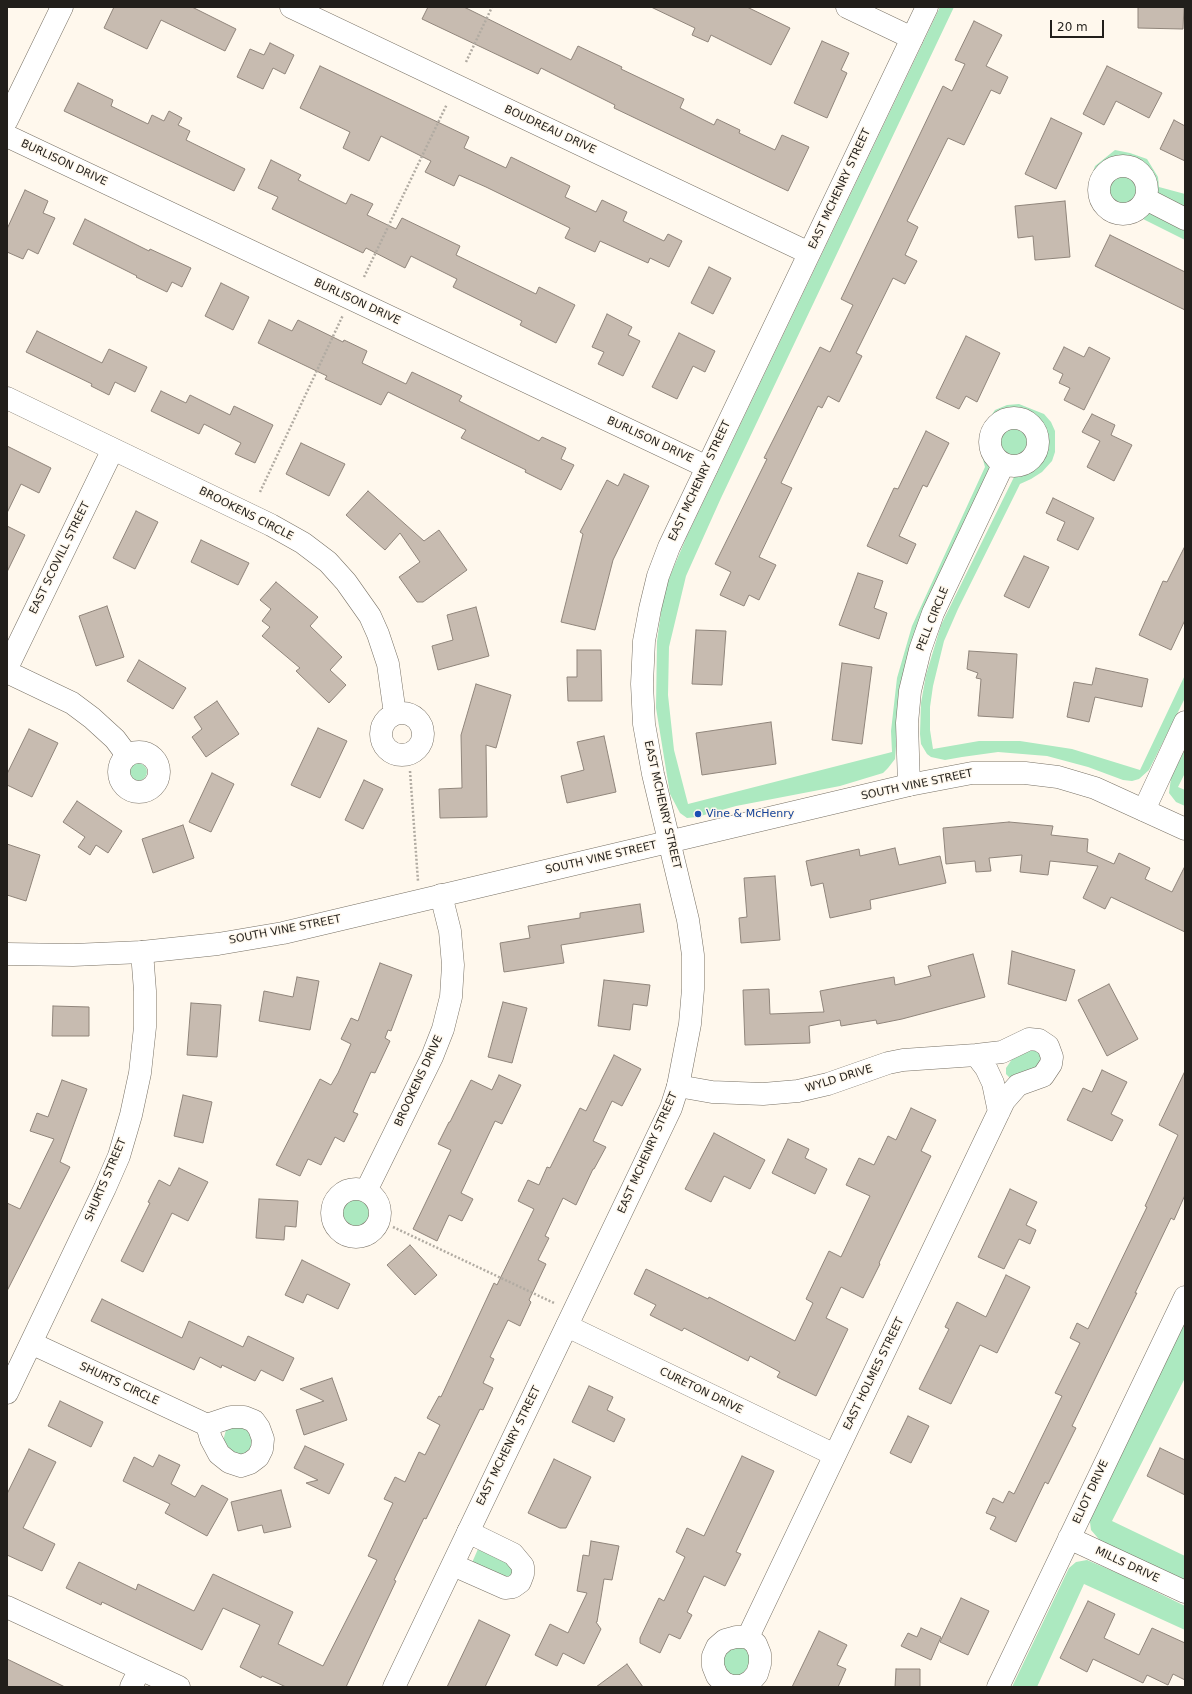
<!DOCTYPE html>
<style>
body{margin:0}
#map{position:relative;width:1192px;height:1694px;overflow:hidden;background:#fff8ed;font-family:"DejaVu Sans",sans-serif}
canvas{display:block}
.frame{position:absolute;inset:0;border:8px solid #221f1b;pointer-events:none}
.scale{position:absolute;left:1050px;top:20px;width:54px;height:18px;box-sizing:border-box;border:2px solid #221f1b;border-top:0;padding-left:5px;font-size:12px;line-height:14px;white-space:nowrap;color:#221f1b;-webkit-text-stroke:3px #fff8ed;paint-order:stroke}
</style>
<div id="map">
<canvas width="1192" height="1694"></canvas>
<div class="frame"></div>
<div class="scale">20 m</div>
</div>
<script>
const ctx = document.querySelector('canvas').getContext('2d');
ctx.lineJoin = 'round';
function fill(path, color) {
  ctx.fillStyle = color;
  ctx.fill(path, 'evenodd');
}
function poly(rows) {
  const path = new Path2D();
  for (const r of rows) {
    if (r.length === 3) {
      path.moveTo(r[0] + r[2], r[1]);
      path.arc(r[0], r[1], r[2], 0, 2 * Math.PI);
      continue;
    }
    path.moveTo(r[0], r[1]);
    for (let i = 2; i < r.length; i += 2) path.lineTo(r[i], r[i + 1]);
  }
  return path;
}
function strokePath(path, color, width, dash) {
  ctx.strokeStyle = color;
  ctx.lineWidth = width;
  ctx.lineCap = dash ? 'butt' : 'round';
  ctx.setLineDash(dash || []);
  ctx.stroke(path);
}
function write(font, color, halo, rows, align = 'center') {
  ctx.font = font + ' "DejaVu Sans",sans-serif';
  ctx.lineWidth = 3;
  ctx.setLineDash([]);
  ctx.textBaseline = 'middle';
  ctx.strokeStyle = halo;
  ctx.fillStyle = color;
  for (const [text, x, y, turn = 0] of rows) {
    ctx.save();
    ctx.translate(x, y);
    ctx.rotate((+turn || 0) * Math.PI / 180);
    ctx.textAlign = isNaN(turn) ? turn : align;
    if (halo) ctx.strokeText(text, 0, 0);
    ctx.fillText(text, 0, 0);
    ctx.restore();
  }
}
const green = poly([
 [940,7,954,7,721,498,686,576,669,647,668,695,674,750,688,804,892,752,891,731,897,678,912,626,985,467,981,452,981,430,995,410,1007,405,1019,404,1044,414,1051,422,1055,431,1055,452,1052,461,1042,472,1031,479,1020,484,958,609,944,641,933,686,930,707,930,730,933,749,979,741,1020,741,1072,749,1140,770,1185,675,1185,698,1149,770,1139,779,1132,781,1123,780,1088,767,1047,756,998,752,962,757,945,760,931,757,927,754,921,744,920,734,921,703,926,675,941,625,1015,475,1028,469,1042,460,1047,447,1047,429,1039,420,1016,411,1003,411,993,418,987,430,983,445,990,465,988,474,899,707,895,759,888,768,883,773,840,786,736,806,697,817,687,818,680,813,670,794,656,708,657,641,664,590,687,536],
 [1115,150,1130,153,1147,159,1158,177,1159,187,1185,194,1185,207,1157,195,1148,171,1137,160,1118,158,1108,161,1102,166,1096,177,1095,194,1102,207,1108,213,1118,216,1128,216,1143,211,1155,213,1185,227,1185,240,1139,217,1127,222,1111,218,1101,214,1090,200,1088,186,1095,166],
 [1123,187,18],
 [1016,440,18],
 [1185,749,1185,773,1178,787,1185,790,1185,806,1176,802,1169,793,1171,778],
 [138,772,9],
 [1030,1048,1043,1054,1041,1065,1011,1079,1006,1074,1006,1068,1017,1052],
 [357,1215,18],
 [1185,1323,1185,1378,1112,1521,1185,1556,1185,1581,1103,1544,1091,1530,1089,1514],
 [231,1426,256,1430,251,1455,233,1456,223,1441,226,1430],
 [478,1549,519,1568,511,1583,471,1565],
 [1087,1560,1122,1575,1185,1606,1185,1630,1084,1584,1037,1687,1012,1687,1069,1568,1076,1562],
 [730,1648,742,1648,747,1650,754,1671,730,1681,721,1657]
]);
const building = poly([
 [114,7,192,7,236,29,225,51,161,20,147,49,104,28,114,7],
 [428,7,464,7,571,60,578,46,622,67,621,69,684,99,680,108,714,125,717,119,740,130,739,133,775,150,782,135,809,147,788,191,614,108,615,105,541,68,538,74,422,19,428,7],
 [651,7,747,7,790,28,771,65,711,35,708,42,692,35,695,28,651,7],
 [1138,7,1184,7,1183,29,1138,28,1138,7],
 [974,21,1002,35,986,66,1008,77,1000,94,991,90,964,145,948,138,907,221,918,227,905,255,917,261,905,284,893,278,856,353,862,356,839,402,828,396,822,408,818,406,781,483,792,488,759,557,776,565,759,600,749,595,744,606,720,595,731,572,715,564,767,459,764,458,820,347,830,352,853,305,841,299,943,86,952,91,965,64,955,60,974,21],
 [822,41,849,53,841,70,847,73,827,118,794,103,822,41],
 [270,43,294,55,285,74,273,68,263,89,237,77,250,49,264,55,270,43],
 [320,66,469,137,464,148,506,168,511,157,570,186,565,197,596,212,602,200,627,212,623,221,664,241,668,234,682,241,669,267,650,258,648,263,600,241,595,252,565,238,570,228,486,187,459,175,454,186,425,172,431,161,381,136,369,161,343,148,350,132,300,108,320,66],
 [1107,66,1162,93,1149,118,1116,101,1104,125,1083,114,1107,66],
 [78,83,113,100,111,106,148,124,152,115,164,121,169,111,182,118,178,125,190,131,186,140,245,169,234,191,64,111,78,83],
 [1051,118,1082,133,1056,189,1025,174,1051,118],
 [1174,120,1185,126,1185,161,1160,149,1174,120],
 [271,160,301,175,298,180,346,204,351,194,373,204,367,215,396,229,402,218,460,246,456,255,536,294,539,287,575,305,556,343,520,325,522,321,453,287,457,279,411,256,405,268,366,248,363,253,272,209,278,197,258,188,271,160],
 [25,190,48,201,43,213,55,218,38,254,28,249,23,259,7,252,7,229,25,190],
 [1065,201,1070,257,1035,260,1033,236,1018,238,1015,206,1065,201],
 [85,219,149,251,150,249,191,268,182,287,172,282,167,292,136,277,137,276,73,244,85,219],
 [1110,235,1185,272,1185,310,1095,266,1110,235],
 [709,267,731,278,713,314,691,303,709,267],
 [221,283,249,297,233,330,205,316,221,283],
 [607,314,632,327,628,335,640,341,623,376,598,364,604,352,592,347,607,314],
 [269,320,292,331,298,320,343,342,344,340,367,351,362,363,406,384,412,372,462,396,459,401,539,441,542,437,566,448,561,459,574,465,561,490,525,472,526,470,461,438,466,430,388,392,381,405,325,379,327,376,258,343,269,320],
 [37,331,102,363,109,349,147,367,135,392,115,382,109,395,91,386,92,384,26,352,37,331],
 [679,333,715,351,705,372,693,366,677,399,652,387,679,333],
 [966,336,1000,353,977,402,966,396,959,409,936,398,966,336],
 [1064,347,1084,357,1089,347,1110,358,1084,410,1064,400,1070,388,1059,383,1063,374,1053,369,1064,347],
 [161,391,186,403,190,395,230,415,234,406,273,425,255,463,235,454,241,443,204,424,199,434,151,411,161,391],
 [1092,414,1115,425,1111,435,1132,445,1114,481,1087,467,1100,441,1082,432,1092,414],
 [926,431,949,443,927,487,923,485,899,536,916,544,907,564,867,546,894,488,898,489,926,431],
 [301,443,345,464,329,496,286,474,301,443],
 [7,446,51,468,39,493,21,484,7,513,7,446],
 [624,474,649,486,613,560,595,630,561,622,583,534,580,532,607,480,618,486,624,474],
 [368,491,424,541,439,530,467,570,423,602,417,602,399,577,420,562,400,533,385,550,346,515,368,491],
 [1053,498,1094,518,1078,550,1057,540,1065,522,1046,513,1053,498],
 [136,511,158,522,135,569,113,558,136,511],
 [7,526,25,535,7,572,7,526],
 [201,540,249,563,238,585,191,562,201,540],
 [1185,546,1185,620,1171,650,1139,635,1163,581,1167,582,1185,546],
 [1024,556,1049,567,1029,608,1004,596,1024,556],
 [858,573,883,581,874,608,887,613,879,639,839,625,858,573],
 [276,582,318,617,310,626,342,657,330,670,346,685,329,703,296,671,300,668,262,636,270,627,262,621,271,609,260,600,276,582],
 [107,606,124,657,96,666,79,616,107,606],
 [476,607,489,656,438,670,432,646,453,640,447,615,476,607],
 [696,630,726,631,722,685,692,684,696,630],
 [577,650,601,650,602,701,568,701,567,677,577,677,577,650],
 [969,651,1017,654,1013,718,978,716,981,679,976,678,978,673,967,669,969,651],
 [139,660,186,688,173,709,127,681,139,660],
 [842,663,872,667,862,744,832,740,842,663],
 [1096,668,1148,679,1142,707,1095,697,1089,722,1067,717,1074,682,1092,685,1096,668],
 [476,684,511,695,496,748,486,745,487,817,440,818,439,789,462,788,461,735,476,684],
 [217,701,239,734,206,757,192,737,202,729,194,717,217,701],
 [771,722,776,764,702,775,696,733,771,722],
 [318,728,347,741,320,798,291,785,318,728],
 [29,729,58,743,32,797,7,785,7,774,29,729],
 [604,736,616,792,567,803,561,776,584,770,577,742,604,736],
 [212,773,234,784,211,832,189,822,212,773],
 [364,780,383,789,363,829,345,820,364,780],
 [77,801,122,831,108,853,96,845,90,855,78,847,85,837,63,822,77,801],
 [1009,822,1053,826,1051,835,1088,839,1087,852,1114,864,1119,853,1150,868,1145,879,1172,892,1185,866,1185,932,1111,897,1105,909,1083,898,1098,866,1050,861,1048,875,1020,872,1022,855,989,858,991,871,976,872,975,861,946,864,943,828,1009,822],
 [183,825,194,858,153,873,142,839,183,825],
 [7,844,40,855,26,901,7,895,7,844],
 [895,848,899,865,940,856,946,883,870,900,871,909,830,918,823,883,811,886,806,861,859,849,860,856,895,848],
 [775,876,780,940,741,943,739,918,747,917,744,878,775,876],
 [640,904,644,932,561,945,564,963,504,972,500,943,530,938,528,926,580,918,580,913,640,904],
 [1012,951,1075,970,1066,1001,1008,984,1012,951],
 [973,954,985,997,902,1019,877,1024,876,1020,841,1026,840,1020,809,1026,810,1043,745,1045,743,990,769,989,770,1014,824,1012,820,991,894,977,895,985,931,976,928,966,973,954],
 [380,963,412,975,391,1031,388,1030,385,1038,390,1041,375,1073,371,1072,353,1112,358,1114,344,1142,335,1137,321,1165,308,1159,300,1176,276,1165,320,1079,331,1085,338,1073,351,1044,341,1039,351,1018,358,1021,380,963],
 [297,977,319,981,310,1030,259,1021,264,991,293,997,297,977],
 [604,980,650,985,647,1006,633,1004,630,1030,598,1026,604,980],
 [1109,984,1138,1039,1107,1056,1078,1000,1109,984],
 [503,1002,527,1008,512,1063,488,1057,503,1002],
 [191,1003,221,1005,217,1057,187,1055,191,1003],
 [53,1006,89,1007,89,1036,52,1036,53,1006],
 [614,1055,641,1069,622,1106,612,1101,593,1141,606,1147,594,1169,593,1169,576,1205,563,1198,545,1236,549,1238,538,1260,546,1264,529,1300,531,1302,520,1326,508,1320,490,1357,494,1359,483,1383,493,1388,483,1410,480,1409,426,1519,424,1518,394,1580,396,1581,346,1687,286,1687,262,1676,261,1678,240,1667,260,1625,223,1608,202,1650,102,1602,101,1605,66,1588,79,1562,136,1590,138,1584,194,1611,213,1574,293,1612,278,1644,323,1666,377,1560,368,1556,393,1503,384,1499,395,1477,405,1482,419,1452,425,1455,440,1425,427,1418,439,1396,441,1397,494,1283,497,1285,534,1209,518,1201,528,1180,539,1185,547,1167,550,1168,580,1108,586,1111,614,1055],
 [1102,1070,1127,1082,1111,1114,1123,1120,1112,1141,1067,1120,1083,1088,1092,1092,1102,1070],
 [1185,1071,1185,1195,1174,1220,1171,1218,1135,1293,1137,1293,1072,1426,1076,1428,1048,1484,1045,1482,1016,1542,990,1529,996,1517,986,1513,993,1498,1003,1503,1009,1491,1014,1494,1062,1396,1055,1393,1080,1343,1070,1338,1077,1323,1088,1329,1147,1207,1145,1206,1178,1135,1159,1125,1185,1071],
 [499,1075,521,1085,502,1124,495,1121,461,1193,473,1199,462,1221,449,1215,437,1241,413,1229,451,1150,438,1144,449,1122,450,1122,471,1080,492,1090,499,1075],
 [62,1080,87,1089,60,1162,70,1167,7,1291,7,1203,20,1209,54,1139,30,1131,37,1113,48,1117,62,1080],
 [183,1095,212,1102,203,1143,174,1136,183,1095],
 [911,1108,936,1120,921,1151,931,1156,879,1263,880,1264,863,1298,841,1287,826,1318,848,1329,816,1396,777,1377,780,1372,750,1356,748,1361,684,1328,682,1331,650,1315,656,1305,634,1294,646,1269,708,1299,709,1297,795,1341,813,1303,806,1299,829,1251,841,1257,870,1196,846,1185,859,1158,874,1165,888,1136,896,1140,911,1108],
 [714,1133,765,1160,750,1189,724,1176,711,1202,685,1189,714,1133],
 [788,1139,809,1149,805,1158,827,1169,815,1194,772,1173,788,1139],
 [179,1168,208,1182,188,1221,172,1213,143,1272,121,1261,150,1203,148,1202,159,1180,170,1186,179,1168],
 [1010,1189,1037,1202,1026,1225,1036,1230,1030,1244,1019,1239,1004,1269,978,1257,1010,1189],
 [259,1199,298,1201,296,1227,285,1226,284,1240,256,1238,259,1199],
 [410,1245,437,1275,415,1295,387,1265,410,1245],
 [302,1260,350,1284,338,1309,307,1294,303,1303,285,1295,302,1260],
 [1006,1275,1030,1287,997,1353,980,1345,951,1404,919,1389,949,1329,945,1327,957,1302,986,1317,1006,1275],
 [102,1299,182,1338,189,1321,243,1347,248,1336,294,1358,283,1381,261,1370,255,1381,222,1365,221,1368,200,1357,194,1370,91,1321,102,1299],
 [332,1378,347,1420,304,1435,296,1410,324,1401,300,1389,332,1378],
 [589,1386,613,1397,607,1410,625,1419,614,1442,572,1422,589,1386],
 [60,1401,103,1422,91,1447,48,1426,60,1401],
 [908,1416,929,1426,911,1463,890,1453,908,1416],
 [305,1446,344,1464,329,1494,306,1483,318,1480,294,1468,305,1446],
 [1160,1448,1185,1460,1185,1495,1147,1476,1160,1448],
 [29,1449,56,1462,23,1528,55,1544,42,1571,7,1555,7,1494,29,1449],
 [159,1455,180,1465,171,1484,195,1497,202,1485,228,1499,207,1536,165,1513,170,1504,123,1481,134,1457,153,1467,159,1455],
 [742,1456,774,1471,736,1552,741,1554,725,1586,704,1576,687,1612,692,1615,680,1639,669,1634,660,1653,640,1643,640,1638,659,1598,664,1601,685,1557,676,1552,687,1528,704,1536,742,1456],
 [554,1459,591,1477,566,1528,560,1528,528,1513,554,1459],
 [281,1490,291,1527,264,1533,262,1525,238,1531,231,1502,281,1490],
 [591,1541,619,1546,612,1580,604,1579,597,1622,596,1622,601,1629,584,1664,563,1653,557,1666,535,1655,550,1624,568,1633,587,1593,577,1591,583,1555,589,1556,591,1541],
 [961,1598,989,1611,968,1655,940,1642,961,1598],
 [1088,1601,1115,1614,1104,1638,1139,1655,1152,1628,1185,1643,1185,1680,1173,1674,1168,1685,1147,1675,1143,1683,1093,1659,1087,1672,1060,1658,1088,1601],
 [479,1620,510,1635,485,1687,447,1687,479,1620],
 [921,1628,941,1637,931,1660,901,1646,908,1633,917,1637,921,1628],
 [819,1631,847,1645,837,1665,846,1669,838,1687,792,1687,819,1631],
 [7,1659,65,1687,7,1687,7,1659],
 [627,1664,643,1687,596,1687,619,1670,627,1664],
 [896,1669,920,1669,920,1687,895,1687,896,1669]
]);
const path = poly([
 [466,62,492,7],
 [364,277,447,104],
 [260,492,343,315],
 [410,771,418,881],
 [393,1227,554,1303]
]);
const minor = poly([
 [291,7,809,253],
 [847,7,912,38],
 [7,120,62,7],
 [7,136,707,467],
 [1123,190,24],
 [1146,199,1185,219],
 [7,398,271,525,303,543,328,562,346,582,370,616,378,634,388,664,395,714],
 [1014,442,24],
 [7,668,113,449],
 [7,672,72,703,92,718,115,739,127,755],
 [402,734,21],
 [139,772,20],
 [909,785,907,723,910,691,920,650,933,613,1003,465],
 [1144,810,1185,722],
 [976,1055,986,1068,993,1083,999,1112],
 [678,1086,712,1092,763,1094,798,1091,828,1084,888,1063,903,1060,976,1055,1002,1052,1029,1039,1039,1040,1048,1046,1052,1057,1051,1064,1043,1076,1018,1085,1004,1101,748,1637],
 [356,1213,24],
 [366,1191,432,1057,443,1029,451,997,453,965,450,931,441,895],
 [567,1326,835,1455],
 [31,1343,207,1425,211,1439,219,1454,229,1462,241,1466,250,1463,258,1457,262,1449,263,1439,259,1428,254,1421,244,1417,231,1417,207,1425],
 [7,1393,105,1188,119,1156,131,1115,140,1073,145,1027,145,991,142,952],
 [1069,1538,1185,1592],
 [453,1565,505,1588,513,1587,520,1582,523,1574,523,1566,513,1554,468,1532],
 [7,1607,179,1687],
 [736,1637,748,1637,756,1644,760,1654,760,1664,757,1674,751,1681,742,1686,732,1686,724,1683,717,1676,713,1666,713,1656,717,1647,725,1640,736,1637],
 [131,1687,140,1669],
 [998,1687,1185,1297]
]);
const tertiary = poly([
 [7,954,73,955,142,952,218,944,283,933,909,785,972,773,1025,773,1058,777,1095,788,1185,829],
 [394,1687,671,1108,678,1086,690,1024,693,989,693,955,688,920,653,774,644,724,642,684,644,641,650,609,658,576,669,547,927,7]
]);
const markers = [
 [698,814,4,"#1a4fb4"]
];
const streetNames = [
 ["BOUDREAU DRIVE",550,130,25],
 ["BURLISON DRIVE",64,163,25],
 ["EAST MCHENRY STREET",840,189,-65],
 ["BURLISON DRIVE",357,302,25],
 ["BURLISON DRIVE",650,440,25],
 ["EAST MCHENRY STREET",700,481,-65],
 ["BROOKENS CIRCLE",246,514,27],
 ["EAST SCOVILL STREET",60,558,-64],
 ["PELL CIRCLE",933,619,-68],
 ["SOUTH VINE STREET",917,785,-12],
 ["EAST MCHENRY STREET",662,805,77],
 ["SOUTH VINE STREET",601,858,-13],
 ["SOUTH VINE STREET",285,930,-11],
 ["WYLD DRIVE",839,1079,-17],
 ["BROOKENS DRIVE",419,1081,-65],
 ["EAST MCHENRY STREET",648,1153,-66],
 ["SHURTS STREET",106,1180,-67],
 ["EAST HOLMES STREET",874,1374,-64],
 ["SHURTS CIRCLE",119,1384,25],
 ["CURETON DRIVE",701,1391,26],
 ["EAST MCHENRY STREET",509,1446,-64],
 ["ELIOT DRIVE",1091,1492,-65],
 ["MILLS DRIVE",1127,1565,25]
];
const transitNames = [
 ["Vine & McHenry",706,814]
];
fill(green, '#ace9c0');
fill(building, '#c7bbb0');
strokePath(building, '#90857b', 1);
strokePath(minor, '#787165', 23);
strokePath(tertiary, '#787165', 23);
strokePath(path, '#b1aba2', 2.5, [2, 2]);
strokePath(minor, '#fff', 22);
strokePath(tertiary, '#fff', 22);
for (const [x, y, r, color] of markers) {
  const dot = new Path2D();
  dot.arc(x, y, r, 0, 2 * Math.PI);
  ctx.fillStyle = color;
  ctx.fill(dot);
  strokePath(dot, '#fff8ed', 1.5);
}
write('11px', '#221f1b', '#fff8ed', streetNames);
write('11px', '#164399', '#fff8ed', transitNames, 'left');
</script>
